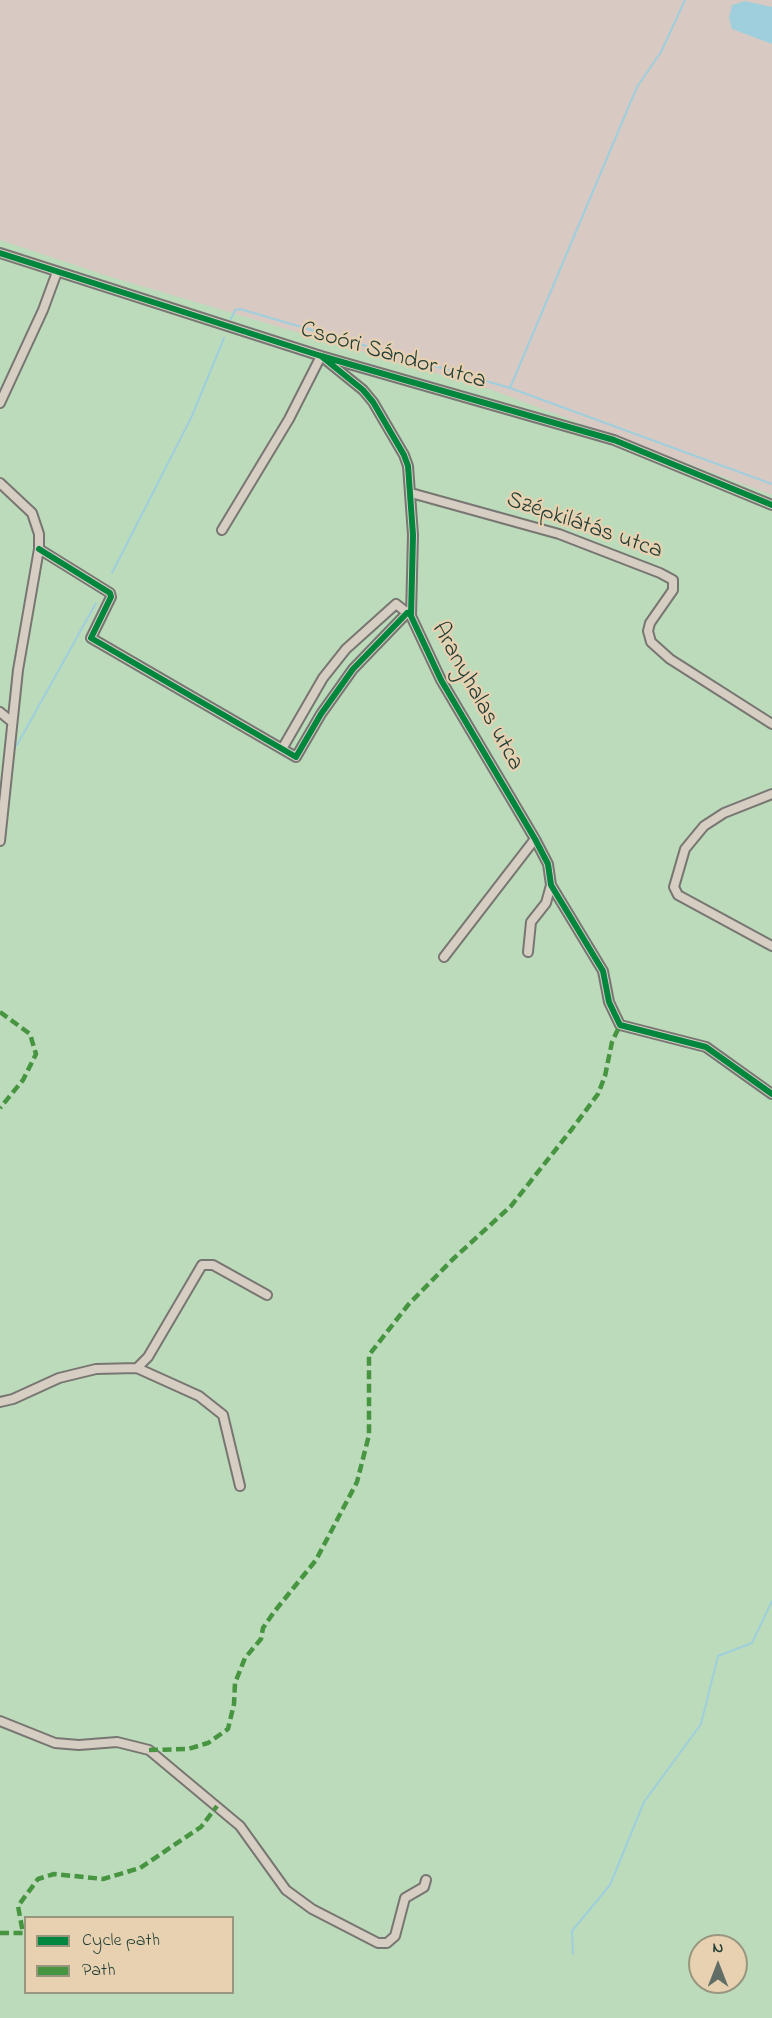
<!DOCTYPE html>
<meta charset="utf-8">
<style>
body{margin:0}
#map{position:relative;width:772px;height:2018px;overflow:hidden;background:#d8c9c3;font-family:"Indie Flower",sans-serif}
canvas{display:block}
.legend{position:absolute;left:24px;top:1916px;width:210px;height:78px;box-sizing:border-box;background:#e8d1b1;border:2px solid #98967f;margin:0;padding:8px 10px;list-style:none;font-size:18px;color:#1f3d34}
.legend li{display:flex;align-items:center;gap:12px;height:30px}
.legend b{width:30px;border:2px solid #98967f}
.north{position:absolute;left:688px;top:1934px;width:60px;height:60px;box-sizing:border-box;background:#e8d1b1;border:2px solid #98967f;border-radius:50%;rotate:0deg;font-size:16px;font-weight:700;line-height:24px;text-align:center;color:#1f3d34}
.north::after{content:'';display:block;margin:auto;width:21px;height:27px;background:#606e66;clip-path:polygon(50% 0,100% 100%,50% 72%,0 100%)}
</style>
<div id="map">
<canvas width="772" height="2018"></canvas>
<ul class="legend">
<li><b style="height:8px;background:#00873e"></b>Cycle path</li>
<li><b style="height:8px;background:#479441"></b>Path</li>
</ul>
<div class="north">N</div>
</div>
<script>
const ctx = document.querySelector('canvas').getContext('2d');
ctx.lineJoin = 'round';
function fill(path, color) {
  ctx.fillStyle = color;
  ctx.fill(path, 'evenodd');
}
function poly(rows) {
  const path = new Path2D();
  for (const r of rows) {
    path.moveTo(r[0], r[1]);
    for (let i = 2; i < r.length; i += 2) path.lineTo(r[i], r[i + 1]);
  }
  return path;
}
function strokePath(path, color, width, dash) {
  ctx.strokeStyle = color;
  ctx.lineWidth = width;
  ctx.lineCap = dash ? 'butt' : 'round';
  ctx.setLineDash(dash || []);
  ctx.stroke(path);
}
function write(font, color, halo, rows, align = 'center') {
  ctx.font = font + ' "Indie Flower",sans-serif';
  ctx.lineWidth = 4.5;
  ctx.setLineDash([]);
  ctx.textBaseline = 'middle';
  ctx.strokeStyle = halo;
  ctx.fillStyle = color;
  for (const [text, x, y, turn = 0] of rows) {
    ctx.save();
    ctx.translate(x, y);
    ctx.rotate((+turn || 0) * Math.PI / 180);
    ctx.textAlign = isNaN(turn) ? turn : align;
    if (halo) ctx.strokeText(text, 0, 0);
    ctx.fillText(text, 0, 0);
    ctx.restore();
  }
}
const green = poly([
 [0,240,111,277,492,390,772,495,772,2018,0,2018],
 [26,1918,232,1918,232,1992,26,1992],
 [700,1946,736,1946,736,1982,700,1982]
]);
const water = poly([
 [745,1,772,7,772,44,732,29,729,18,732,5]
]);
const stream = poly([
 [231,319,235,310,240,309,510,388,772,484],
 [510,388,637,87,661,52,685,0],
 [112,573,192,416,224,338],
 [17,745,96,603],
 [0,798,3,773],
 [573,1954,572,1931,610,1885,644,1802,701,1724,718,1656,752,1643,772,1601]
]);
const street = poly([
 [0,253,321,356,614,440,772,505],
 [321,356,363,390,373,402,404,455,408,466,413,535,411,616,441,680,535,839,548,864,551,885,603,971,609,1002,620,1025,706,1047,772,1094],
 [0,403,43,310,57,272],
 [0,483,32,513,39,534,39,549,18,670,0,841],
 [411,493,559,534,660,573,673,580,673,590,650,623,648,631,651,642,670,659,772,724],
 [222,530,289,419,321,356],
 [39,549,110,593,111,597,91,638,296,757,321,714,353,669,407,613],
 [0,712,12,722],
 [282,749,323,678,346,649,396,604,410,615],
 [772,794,724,813,704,826,685,849,674,887,678,895,772,946],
 [528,952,531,922,546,903,551,885],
 [444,957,535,839],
 [137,1368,199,1396,223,1415,240,1486],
 [0,1402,13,1399,59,1378,96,1369,137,1368,148,1357,202,1265,213,1265,267,1295],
 [0,1721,55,1743,79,1745,117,1742,149,1750,240,1826,286,1890,312,1909,378,1943,387,1943,395,1936,405,1898,424,1887,426,1880]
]);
const quiet = poly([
 [0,1012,30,1034,36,1054,23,1080,0,1108],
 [149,1750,188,1749,208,1743,228,1729,234,1704,235,1683,245,1658,261,1639,263,1628,274,1612,316,1560,357,1482,369,1435,369,1355,408,1305,452,1260,511,1206,572,1129,598,1094,605,1076,612,1042,620,1025],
 [0,1933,23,1933,18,1906,38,1879,54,1874,103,1879,140,1868,201,1827,217,1806]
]);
const cycleway = poly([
 [0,253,321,356,614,440,772,505],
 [321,356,363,390,373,402,404,455,408,466,413,535,411,616,441,680,535,839,548,864,551,885,603,971,609,1002,620,1025,706,1047,772,1094],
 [39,549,110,593,111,597,91,638,296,757,321,714,353,669,407,613]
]);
const streetNames = [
 ["Csoóri Sándor utca",393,357,16],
 ["Szépkilátás utca",584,527,19],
 ["Aranyhalas utca",476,697,61]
];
fill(green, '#bcdbbb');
fill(water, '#9fcfdc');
strokePath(stream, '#9fcfdc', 2);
strokePath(street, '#787672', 12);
strokePath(street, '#d6cdc3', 8);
strokePath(quiet, '#479441', 4.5, [9, 4.5]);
strokePath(cycleway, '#00873e', 6);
write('24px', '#1f3d34', '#e8d1b1', streetNames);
</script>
